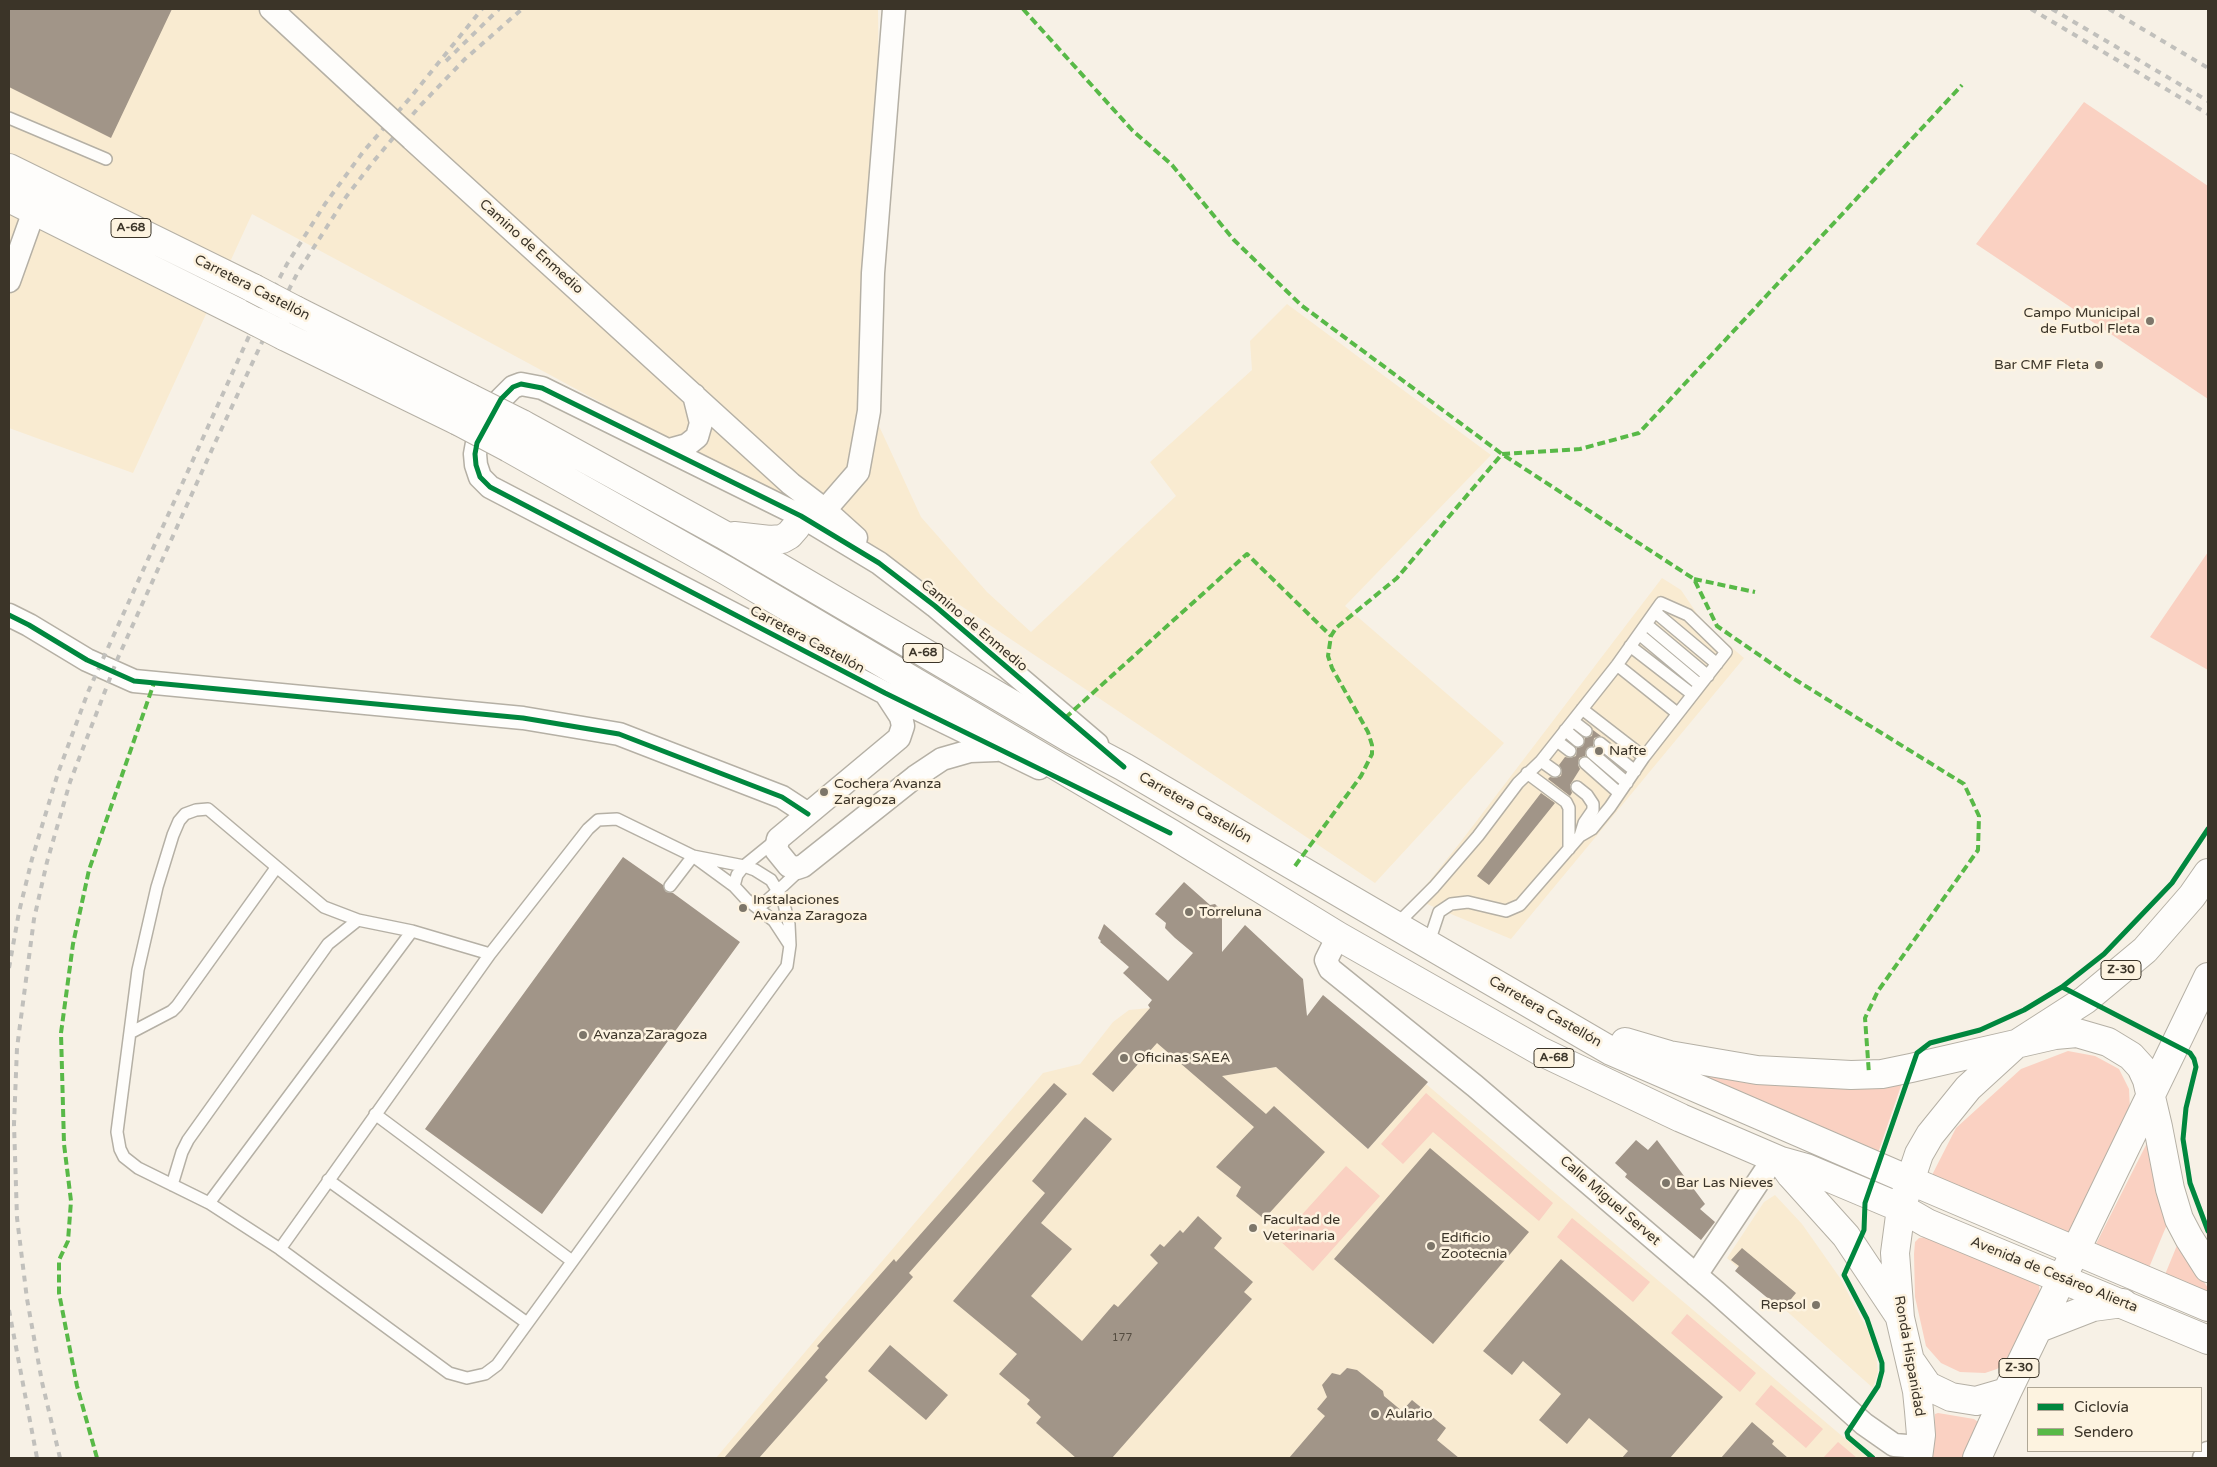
<!DOCTYPE html>
<meta charset="utf-8">
<style>
body{margin:0}
#map{position:relative;width:2217px;height:1467px;overflow:hidden;background:#f7f1e6;font-family:"Varela Round",sans-serif}
canvas{display:block}
.frame{position:absolute;inset:0;border:10px solid #3b3428;pointer-events:none}
.legend{position:absolute;left:2027px;top:1387px;width:175px;height:65px;box-sizing:border-box;background:#fdf3e0;border:1px solid #afa796;margin:0;padding:6px 9px;list-style:none;font-size:15px;color:#3b3428}
.legend li{display:flex;align-items:center;gap:10px;height:25px}
.legend b{width:25px;border:1px solid #afa796}
</style>
<div id="map">
<canvas width="2217" height="1467"></canvas>
<div class="frame"></div>
<ul class="legend">
<li><b style="height:6px;background:#00873e"></b>Ciclovía</li>
<li><b style="height:6px;background:#58b947"></b>Sendero</li>
</ul>
</div>
<script>
const ctx = document.querySelector('canvas').getContext('2d');
ctx.lineJoin = 'round';
function fill(path, color) {
  ctx.fillStyle = color;
  ctx.fill(path, 'evenodd');
}
function poly(rows) {
  const path = new Path2D();
  for (const r of rows) {
    path.moveTo(r[0], r[1]);
    for (let i = 2; i < r.length; i += 2) path.lineTo(r[i], r[i + 1]);
  }
  return path;
}
function strokePath(path, color, width, dash) {
  ctx.strokeStyle = color;
  ctx.lineWidth = width;
  ctx.lineCap = dash ? 'butt' : 'round';
  ctx.setLineDash(dash || []);
  ctx.stroke(path);
}
function write(font, color, halo, rows, align = 'center') {
  ctx.font = font + ' "Varela Round",sans-serif';
  ctx.lineWidth = 5;
  ctx.setLineDash([]);
  ctx.textBaseline = 'middle';
  ctx.strokeStyle = halo;
  ctx.fillStyle = color;
  for (const [text, x, y, turn = 0] of rows) {
    ctx.save();
    ctx.translate(x, y);
    ctx.rotate((+turn || 0) * Math.PI / 180);
    ctx.textAlign = isNaN(turn) ? turn : align;
    if (halo) ctx.strokeText(text, 0, 0);
    ctx.fillText(text, 0, 0);
    ctx.restore();
  }
}
const built = poly([
 [9,9,878,9,879,104,862,389,921,517,987,592,1031,632,1176,496,1150,462,1252,370,1250,341,1287,304,1491,455,1345,606,1504,743,1375,883,891,559,252,214,133,473,9,428],
 [1662,578,1681,590,1704,624,1744,658,1511,939,1415,899,1459,844],
 [1150,1008,1167,1022,1248,1072,1276,1067,1368,1149,1426,1084,1868,1458,716,1458,842,1308,1043,1073,1080,1064,1113,1022,1129,1010],
 [1775,1195,1802,1224,1840,1278,1868,1331,1876,1355,1878,1372,1873,1388,1727,1258,1764,1202]
]);
const green = poly([
 [2084,102,2208,186,2208,399,1976,244],
 [2208,552,2208,670,2150,637],
 [2068,1051,2095,1056,2119,1069,2129,1089,2130,1110,2070,1237,1931,1177,1956,1128,2021,1069],
 [1707,1075,1903,1080,1877,1156,1706,1078],
 [1426,1093,1553,1203,1539,1221,1433,1132,1403,1164,1381,1144],
 [2147,1143,2151,1148,2168,1222,2148,1270,2094,1248],
 [1346,1166,1380,1196,1313,1271,1279,1240],
 [1572,1218,1650,1282,1633,1302,1557,1237],
 [1925,1237,2039,1285,2040,1294,2007,1361,1997,1369,1985,1373,1960,1372,1941,1363,1926,1346,1915,1297,1914,1254,1915,1242,1919,1238],
 [2178,1243,2208,1288,2208,1294,2164,1277],
 [1687,1314,1756,1373,1740,1392,1671,1333],
 [1771,1385,1823,1429,1806,1448,1755,1404],
 [1938,1413,1974,1419,1978,1422,1962,1458,1933,1458,1935,1414],
 [1838,1442,1857,1458,1823,1458]
]);
const building = poly([
 [9,9,172,9,111,138,9,87],
 [1593,730,1601,736,1594,738,1593,746,1587,748,1585,756,1579,758,1578,765,1580,769,1570,785,1572,793,1570,796,1548,779,1550,777,1555,778,1561,776,1562,771,1559,765,1565,757,1570,758,1576,756,1577,748,1583,746,1585,738,1592,736],
 [1541,793,1555,803,1489,885,1477,876],
 [623,857,663,885,666,892,673,893,740,942,542,1214,425,1129],
 [1184,882,1210,905,1215,904,1222,911,1222,952,1245,925,1303,979,1307,1016,1323,995,1428,1082,1368,1149,1276,1067,1222,1076,1266,1114,1274,1106,1325,1152,1264,1219,1236,1196,1241,1187,1216,1167,1254,1127,1157,1043,1113,1092,1092,1074,1150,1008,1148,1005,1152,1000,1123,973,1129,967,1100,942,1101,941,1098,938,1104,924,1168,981,1193,953,1175,938,1165,928,1166,923,1155,914],
 [1054,1083,1067,1094,909,1273,913,1277,825,1377,828,1380,759,1458,724,1458,819,1348,817,1346,894,1259,896,1262],
 [1085,1117,1112,1139,1041,1223,1072,1249,1031,1296,1082,1341,1114,1304,1118,1307,1158,1263,1150,1255,1160,1244,1164,1247,1180,1230,1183,1233,1198,1216,1222,1238,1214,1248,1253,1282,1244,1292,1252,1299,1112,1458,1076,1458,1036,1423,1041,1417,1027,1404,1030,1400,999,1374,1017,1354,953,1301,1045,1193,1032,1181],
 [1636,1140,1648,1150,1657,1140,1705,1204,1700,1209,1715,1222,1701,1240,1625,1177,1627,1174,1615,1163],
 [1430,1148,1529,1232,1433,1344,1334,1259],
 [1742,1248,1796,1293,1782,1310,1735,1271,1739,1266,1731,1260],
 [1561,1259,1723,1397,1670,1458,1622,1458,1628,1451,1589,1418,1567,1444,1539,1420,1561,1394,1523,1361,1512,1375,1483,1351],
 [890,1345,948,1395,926,1420,868,1371],
 [1347,1368,1357,1370,1383,1391,1384,1396,1402,1411,1412,1400,1446,1428,1437,1440,1459,1458,1289,1458,1325,1416,1317,1409,1327,1397,1322,1385,1332,1373,1340,1375],
 [1752,1422,1774,1441,1772,1444,1788,1458,1721,1458]
]);
const lane = poly([
 [9,118,106,159],
 [1655,612,1717,664],
 [1646,624,1708,676],
 [1639,634,1700,685],
 [1630,646,1692,694],
 [1617,665,1677,713],
 [1582,709,1644,757],
 [1573,721,1586,731],
 [1565,730,1578,741],
 [1557,741,1570,751],
 [1600,743,1635,771],
 [1592,753,1627,783],
 [1541,761,1555,771],
 [1585,763,1619,793],
 [1527,773,1566,802,1569,808,1569,849],
 [1577,787,1587,795,1593,804,1593,810,1584,823,1580,836],
 [670,886,693,856],
 [734,886,737,875,744,866,776,840],
 [755,905,764,903,771,897,802,868],
 [1396,925,1434,887,1478,836,1518,783,1541,761,1617,665,1661,603,1688,615,1726,652,1644,757,1610,807,1592,829,1580,836,1520,905,1506,911,1468,902,1451,904,1439,912,1428,945],
 [490,954,412,931,358,920,324,907,208,809,196,810,185,814,179,821,173,835,157,887,138,970,117,1132,120,1149,124,1157,138,1168,209,1203,280,1249,449,1373,467,1378,485,1374,497,1365,787,966,790,945,789,924,783,900,771,880,755,870,744,866,693,856],
 [130,1033,172,1011,177,1006,276,868],
 [375,1114,572,1261],
 [328,1180,527,1323],
 [172,1185,182,1152,188,1140,328,944,358,920],
 [209,1203,412,931],
 [280,1249,490,954,588,829,598,820,617,819,693,856,734,886,746,899,774,921,789,944]
]);
const street = poly([
 [271,9,365,96],
 [412,139,791,484,825,510,856,538],
 [9,281,34,211],
 [669,450,687,445,697,437,701,423,694,395],
 [825,510,858,472,869,411,873,273,894,9],
 [9,615,29,625,87,660,134,681,523,718,619,734,782,797,808,814],
 [886,694,901,717,903,726,899,738,778,839,776,850,789,866,797,868,803,866,915,777,942,759,970,751,996,750],
 [1039,768,885,693,490,487,480,477,476,465,475,454,477,443,501,399,513,387,521,384,542,388,801,516,879,563,935,606,1097,744],
 [1338,936,1326,960,1330,969,1475,1086,1716,1292,1864,1424,1894,1445,1920,1447],
 [1696,1275,1774,1158],
 [2204,1458,2208,1453]
]);
const primary = poly([
 [1909,1180,2208,1307],
 [1901,1208,1927,1223,2208,1340]
]);
const highway = poly([
 [9,168,253,288],
 [9,198,257,322],
 [295,310,470,398],
 [284,336,458,421],
 [522,424,724,535,1073,740,1124,767,1611,1051,1909,1180],
 [509,448,727,571,1170,833,1338,936,1540,1051,1681,1118,1781,1161,1806,1168,1901,1208],
 [734,536,770,540,782,539,789,535,796,527,801,516],
 [1625,1042,1669,1055,1757,1070,1851,1075,1882,1074,1911,1068,2055,1035,2077,1033,2108,1042,2131,1056,2141,1067,2147,1080,2158,1127,2170,1189,2179,1219,2189,1238,2208,1268],
 [1781,1161,1791,1175,1846,1236,1898,1314],
 [2039,1328,2093,1307,2123,1303],
 [1912,1363,1928,1386,1951,1397,1976,1401,2007,1392],
 [1918,1458,1921,1435,1919,1411,1917,1391,1900,1318,1895,1253,1901,1208,1919,1154,1930,1135,1968,1088,2015,1045,2085,1000,2145,950,2192,896,2208,873],
 [1977,1458,2007,1392,2208,977]
]);
const rail = poly([
 [2031,9,2208,114],
 [2052,9,2208,101],
 [2109,9,2208,68],
 [446,61,499,9],
 [9,968,19,912,32,859,58,773,88,692,250,334,287,264,325,204,363,152,410,98,482,9],
 [9,1310,37,1458],
 [60,1458,42,1382,27,1299,17,1218,14,1124,17,1048,34,919,47,862,70,782,117,660,214,445,264,338,298,272,346,197,373,162,419,107,465,59,522,9]
]);
const streetBridge = poly([
 [365,96,412,139]
]);
const highwayBridge = poly([
 [253,288,295,310],
 [257,322,284,336],
 [470,398,522,424],
 [458,421,509,448]
]);
const quiet = poly([
 [1023,9,1132,130,1172,165,1234,240,1301,305,1502,454,1694,579,1717,626,1791,677,1964,784,1979,816,1978,850,1878,991,1865,1018,1869,1074],
 [1694,579,1755,592],
 [1065,718,1247,554,1331,636],
 [1295,866,1361,776,1372,754,1372,745,1368,732,1332,668,1328,656,1331,636,1336,628,1397,578,1502,454,1580,449,1639,433,1962,85],
 [97,1458,77,1386,59,1293,59,1260,68,1241,71,1201,64,1144,61,1033,73,944,89,870,154,683]
]);
const cycleway = poly([
 [9,615,29,625,87,660,134,681,523,718,619,734,782,797,808,814],
 [1124,767,935,606,879,563,801,516,542,388,521,384,513,387,501,399,477,443,475,454,476,465,480,477,490,487,885,693,1170,833],
 [2062,987,2190,1053,2194,1059,2196,1067,2186,1108,2183,1139,2190,1183,2208,1231],
 [1873,1458,1848,1437,1847,1433,1878,1386,1882,1371,1882,1363,1867,1319,1844,1275,1864,1230,1865,1203,1917,1053,1930,1043,1980,1030,2024,1010,2062,987,2104,954,2172,883,2208,829]
]);
const markers = [
 [2150,321,5,"#7d766a"],
 [2099,365,5,"#7d766a"],
 [1599,751,5,"#7d766a"],
 [824,792,5,"#7d766a"],
 [743,908,5,"#7d766a"],
 [1189,912,5,"#7d766a"],
 [583,1035,5,"#7d766a"],
 [1124,1058,5,"#7d766a"],
 [1666,1183,5,"#7d766a"],
 [1253,1228,5,"#7d766a"],
 [1431,1246,5,"#7d766a"],
 [1816,1305,5,"#7d766a"],
 [1375,1414,5,"#7d766a"]
];
const numberNames = [
 ["177",1122,1338]
];
const shields = [
 [131,228,40],
 [923,653,40],
 [2121,970,40],
 [1554,1058,40],
 [2019,1368,40]
];
const shieldNames = [
 ["A-68",131,228],
 ["A-68",923,653],
 ["Z-30",2121,970],
 ["A-68",1554,1058],
 ["Z-30",2019,1368]
];
const streetNames = [
 ["Camino de Enmedio",531,247,42],
 ["Carretera Castellón",252,288,27],
 ["Camino de Enmedio",974,626,40],
 ["Carretera Castellón",807,640,28],
 ["Carretera Castellón",1195,808,30],
 ["Carretera Castellón",1545,1012,30],
 ["Calle Miguel Servet",1610,1201,41],
 ["Avenida de Cesáreo Alierta",2054,1275,22],
 ["Ronda Hispanidad",1909,1356,80]
];
const poiNames = [
 ["Campo Municipal",2140,313,"right"],
 ["de Futbol Fleta",2140,329,"right"],
 ["Bar CMF Fleta",2089,365,"right"],
 ["Nafte",1609,751],
 ["Cochera Avanza",834,784],
 ["Zaragoza",834,800],
 ["Instalaciones",753,900],
 ["Avanza Zaragoza",753,916],
 ["Torreluna",1199,912],
 ["Avanza Zaragoza",593,1035],
 ["Oficinas SAEA",1134,1058],
 ["Bar Las Nieves",1676,1183],
 ["Facultad de",1263,1220],
 ["Veterinaria",1263,1236],
 ["Edificio",1441,1238],
 ["Zootecnia",1441,1254],
 ["Repsol",1806,1305,"right"],
 ["Aulario",1385,1414]
];
fill(built, '#f9ebd1');
fill(green, '#fad1c2');
fill(building, '#a19588');
strokePath(lane, '#b5b0a5', 14);
strokePath(street, '#b5b0a5', 25);
strokePath(primary, '#b5b0a5', 30);
strokePath(highway, '#b5b0a5', 30);
strokePath(lane, '#fefdfb', 11);
strokePath(street, '#fefdfb', 22);
strokePath(primary, '#fefdfb', 28);
strokePath(highway, '#fefdfb', 28);
strokePath(rail, '#c1c0bc', 4, [6, 6]);
strokePath(streetBridge, '#b5b0a5', 25, []);
strokePath(highwayBridge, '#b5b0a5', 30, []);
strokePath(streetBridge, '#fefdfb', 22);
strokePath(highwayBridge, '#fefdfb', 28);
strokePath(quiet, '#58b947', 4, [8, 4]);
strokePath(cycleway, '#00873e', 5);
for (const [x, y, r, color] of markers) {
  const dot = new Path2D();
  dot.arc(x, y, r, 0, 2 * Math.PI);
  ctx.fillStyle = color;
  ctx.fill(dot);
  strokePath(dot, '#fdf3e0', 2);
}
write('11px', '#544c40', null, numberNames);
for (const [x, y, w] of shields) {
  const box = new Path2D();
  box.roundRect(x - w / 2, y - 9.5, w, 19, 4);
  ctx.fillStyle = '#fdf3e0';
  ctx.fill(box);
  strokePath(box, '#3b3428', 1);
}
write('bold 12px', '#3b3428', null, shieldNames);
write('14px', '#3b3428', '#fdf3e0', streetNames);
write('14px', '#3b3428', '#fdf3e0', poiNames, 'left');
</script>
